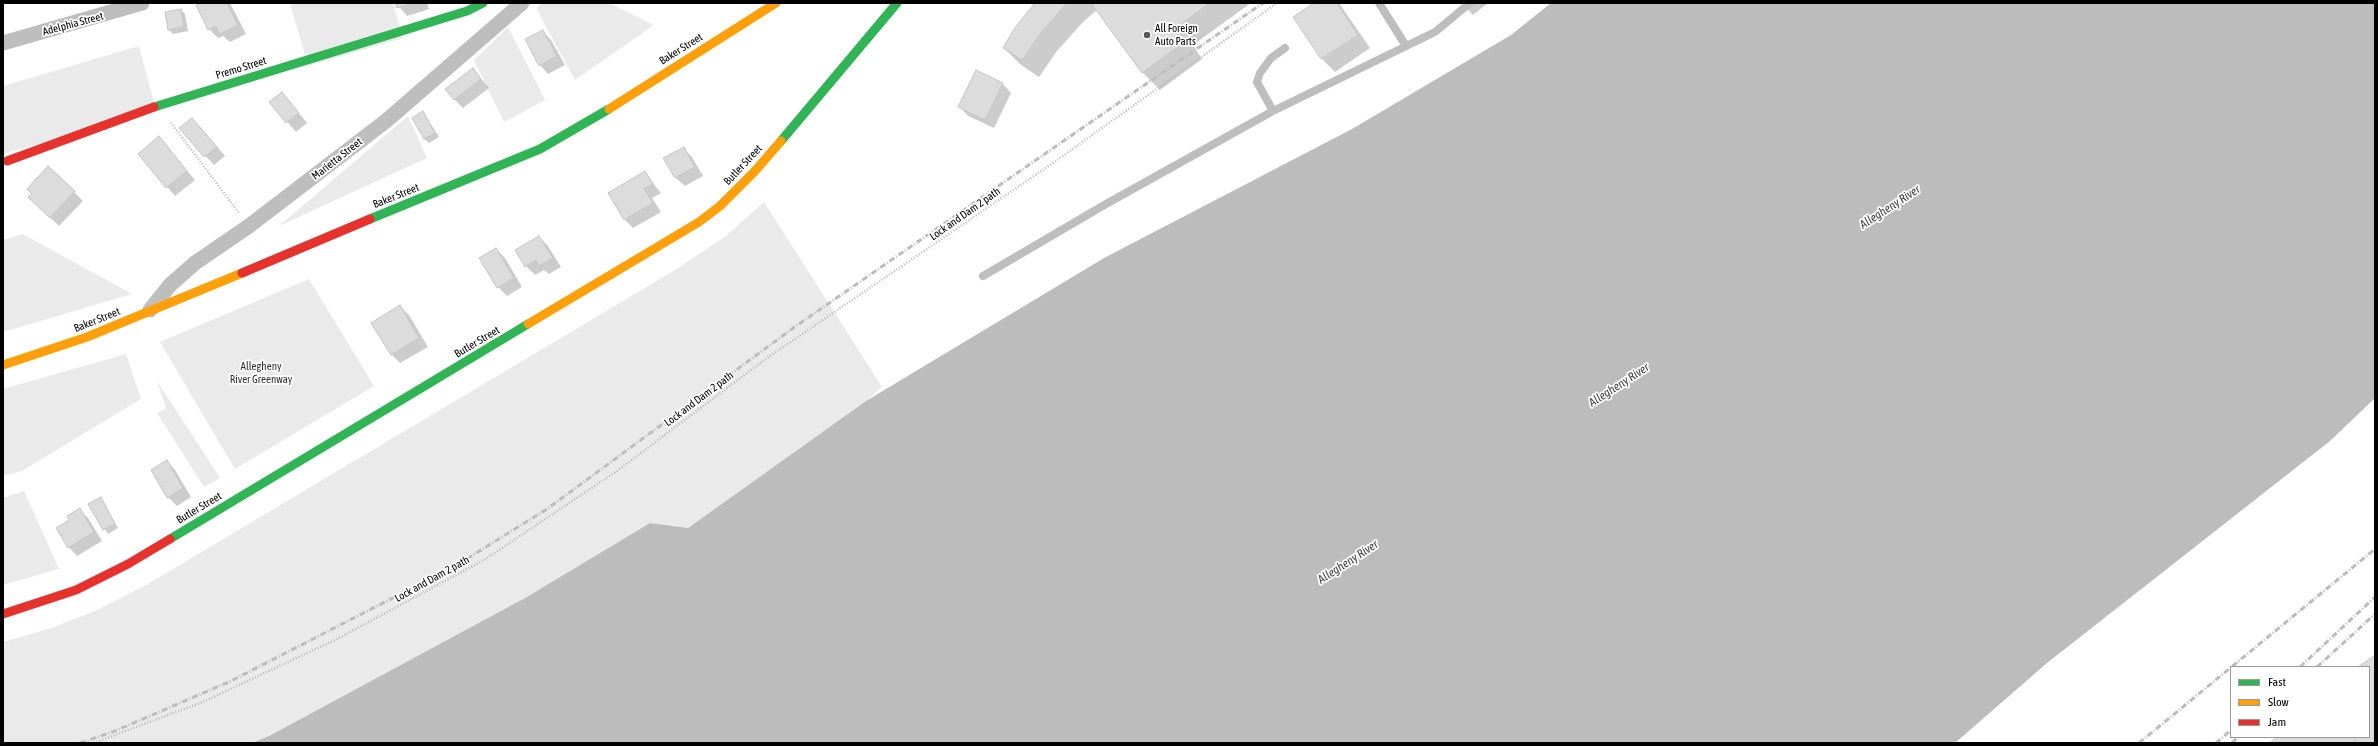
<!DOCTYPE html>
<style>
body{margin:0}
#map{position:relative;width:2378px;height:746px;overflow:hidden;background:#fff;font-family:"Asap Condensed",sans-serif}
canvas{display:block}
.frame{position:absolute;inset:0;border:4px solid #000;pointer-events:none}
.legend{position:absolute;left:2230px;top:666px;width:140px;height:72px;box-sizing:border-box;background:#fff;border:1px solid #999;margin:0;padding:5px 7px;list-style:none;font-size:12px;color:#000}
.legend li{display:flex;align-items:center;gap:8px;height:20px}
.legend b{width:20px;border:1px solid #999}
</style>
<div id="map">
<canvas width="2378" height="746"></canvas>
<div class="frame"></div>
<ul class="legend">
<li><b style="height:5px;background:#30b455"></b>Fast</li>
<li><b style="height:5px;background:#ff9f0a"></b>Slow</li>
<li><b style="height:5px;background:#e5322d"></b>Jam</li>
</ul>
</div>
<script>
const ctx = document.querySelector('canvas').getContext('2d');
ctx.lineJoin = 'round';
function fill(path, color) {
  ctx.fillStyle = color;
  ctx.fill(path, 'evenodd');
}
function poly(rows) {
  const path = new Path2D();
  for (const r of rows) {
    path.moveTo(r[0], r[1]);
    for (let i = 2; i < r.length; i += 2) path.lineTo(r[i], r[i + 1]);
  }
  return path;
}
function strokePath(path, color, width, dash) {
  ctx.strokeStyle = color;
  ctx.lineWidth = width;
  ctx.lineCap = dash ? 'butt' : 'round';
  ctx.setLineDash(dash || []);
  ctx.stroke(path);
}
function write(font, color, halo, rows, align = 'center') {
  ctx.font = font + ' "Asap Condensed",sans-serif';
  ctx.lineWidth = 3.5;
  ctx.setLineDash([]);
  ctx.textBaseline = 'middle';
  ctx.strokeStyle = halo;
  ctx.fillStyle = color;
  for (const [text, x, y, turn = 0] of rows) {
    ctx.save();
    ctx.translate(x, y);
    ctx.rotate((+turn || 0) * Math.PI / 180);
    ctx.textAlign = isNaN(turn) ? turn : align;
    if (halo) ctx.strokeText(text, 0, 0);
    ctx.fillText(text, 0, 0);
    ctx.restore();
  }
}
const green = poly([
 [290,3,393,3,403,38,308,66],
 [542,3,609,3,654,25,575,80,536,8],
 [508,27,545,100,504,122,474,60],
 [139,46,156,110,3,154,3,86],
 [408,116,427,158,279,226],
 [764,202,882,387,866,401,688,528,650,523,525,598,269,736,252,743,3,743,3,642,51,628,95,611,146,585,675,270,726,236],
 [23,234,132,294,3,332,3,240],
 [309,279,374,386,235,469,160,342],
 [126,354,141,399,22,471,3,476,3,389],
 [157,381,220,478,204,487,157,413,166,408],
 [24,491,59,569,3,585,3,498]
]);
const water = poly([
 [1551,3,2375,3,2375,398,2330,441,2047,663,1955,743,252,743,269,736,525,598,650,523,688,528,866,401,1104,258,1352,129,1511,35]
]);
const shadow = poly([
 [203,3,230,3,246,34,230,42,223,36,218,38,209,29],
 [396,3,427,3,429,9,407,16],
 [1038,3,1251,3,1193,45,1202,59,1160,90,1143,73,1097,10,1083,22,1057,51,1039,77,1021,65,1004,48],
 [1316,3,1339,3,1370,48,1335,72,1322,59,1294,17],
 [1461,3,1488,3,1473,15],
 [181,10,185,14,188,31,173,34,169,30],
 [543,31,551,40,565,65,548,74,540,65],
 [473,69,489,88,463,108,454,99],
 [977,71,1003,84,1011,93,994,128,968,116,960,107],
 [290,102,307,123,296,132,271,103],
 [423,112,439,137,429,143,424,139],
 [201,128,225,156,214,165,181,129],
 [159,138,195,180,175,196,139,154],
 [683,148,692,157,703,176,685,186,676,178,665,159],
 [645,173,661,193,652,198,661,212,633,228,624,219],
 [74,192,83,201,59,226,38,206,33,194],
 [539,237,548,246,561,267,549,274,544,270,535,275,526,266],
 [496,249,505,258,522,287,507,296,498,287,481,258],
 [400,307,409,315,428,347,400,363,391,354],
 [167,461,175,470,191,497,177,506,168,497],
 [100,498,118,528,108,534,89,504],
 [79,509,88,518,102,541,77,556,69,547,71,521]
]);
const building = poly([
 [201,3,227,3,238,25,220,34,216,26,208,30,196,5,201,3],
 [395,3,412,3,397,8,395,3],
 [1035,3,1067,3,1040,34,1022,60,1003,48,1014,29,1035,3],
 [1091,3,1210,3,1176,28,1186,41,1142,73,1091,3],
 [1314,3,1337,3,1358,35,1321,59,1293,17,1314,3],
 [181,9,184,27,168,30,165,12,181,9],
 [543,30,557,56,539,66,525,39,543,30],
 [473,68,481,79,454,100,445,89,473,68],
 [976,70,1003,83,985,120,958,107,976,70],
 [282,92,299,113,286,123,269,102,282,92],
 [423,111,435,133,424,139,412,118,423,111],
 [192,118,217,147,204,157,179,128,192,118],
 [159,136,187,171,166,188,138,154,159,136],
 [684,147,695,167,675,178,663,158,684,147],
 [48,166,75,191,50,218,28,197,32,194,27,189,48,166],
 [645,171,653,184,644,189,653,203,624,220,608,193,645,171],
 [539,236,553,258,539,266,536,260,525,267,515,250,539,236],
 [496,248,514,278,497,288,479,258,496,248],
 [400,305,419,338,391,355,371,323,400,305],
 [167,460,183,488,167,498,151,470,167,460],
 [101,497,115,524,103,530,88,504,101,497],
 [80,508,94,532,68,548,56,528,69,520,67,516,80,508],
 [2375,655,2375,743,2357,743,2353,737,2369,737,2369,667,2358,667,2375,655],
 [2276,737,2353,737,2357,743,2270,743,2276,737]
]);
const path = poly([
 [171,123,239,213],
 [94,743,205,701,337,639,484,560,617,471,767,358,1053,163,1277,3]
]);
const lane = poly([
 [1379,3,1406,46],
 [1273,111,1257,82,1260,73,1271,58,1285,48],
 [983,276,1106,204,1273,111,1435,32,1470,3]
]);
const street = poly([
 [3,43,142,3],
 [150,310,170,285,195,263,249,226,386,121,522,3]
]);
const fast = poly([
 [154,107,467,11,483,3],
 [781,141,897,3],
 [370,219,540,149,609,109],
 [170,539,528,324]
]);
const slow = poly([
 [609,109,776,3],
 [528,324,699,222,720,206,755,171,781,141],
 [3,365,87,337,242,273]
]);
const jam = poly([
 [7,161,154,107],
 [242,273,370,219],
 [3,614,76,590,128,564,170,539]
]);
const rail = poly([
 [2300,667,2375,597],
 [2317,667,2375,614],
 [80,743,115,731,231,681,457,565,547,509,796,326,1263,3],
 [2139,743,2375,549],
 [2216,743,2231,730],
 [2232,743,2238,737]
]);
const markers = [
 [1147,35,4,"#595959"]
];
const streetNames = [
 ["Adelphia Street",73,24,-15],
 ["Baker Street",681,49,-32],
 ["Premo Street",241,68,-17],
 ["Marietta Street",337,159,-38],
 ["Butler Street",743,165,-47],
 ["Baker Street",396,196,-22],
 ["Lock and Dam 2 path",965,214,-35],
 ["Baker Street",97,320,-22],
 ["Butler Street",477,342,-31],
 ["Lock and Dam 2 path",699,399,-37],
 ["Butler Street",199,508,-31],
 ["Lock and Dam 2 path",432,579,-29]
];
const poiNames = [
 ["All Foreign",1155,29],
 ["Auto Parts",1155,42]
];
const parkNames = [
 ["Allegheny",261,367],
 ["River Greenway",261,380]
];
const waterNames = [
 ["Allegheny River",1890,207,-33],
 ["Allegheny River",1619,385,-33],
 ["Allegheny River",1348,562,-33]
];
fill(green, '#eaeaea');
fill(water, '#bcbcbc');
fill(shadow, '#0003');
fill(building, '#dcdcdc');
strokePath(building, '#c5c5c5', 1);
strokePath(path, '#b8b8b8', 2.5, [1, 2]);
strokePath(lane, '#bebebe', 8);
strokePath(street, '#bebebe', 15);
strokePath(fast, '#30b455', 9);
strokePath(slow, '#ff9f0a', 9);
strokePath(jam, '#e5322d', 9);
strokePath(rail, '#bdbdbd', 3, [6, 2, 1, 2]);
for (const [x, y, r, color] of markers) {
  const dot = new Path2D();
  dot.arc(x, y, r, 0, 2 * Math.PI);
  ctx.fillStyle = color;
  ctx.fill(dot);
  strokePath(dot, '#fff', 1.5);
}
write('11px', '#000', '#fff', streetNames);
write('11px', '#000', '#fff', poiNames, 'left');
write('11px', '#2f2f2f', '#fff', parkNames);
write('italic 12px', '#404040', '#fff', waterNames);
</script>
